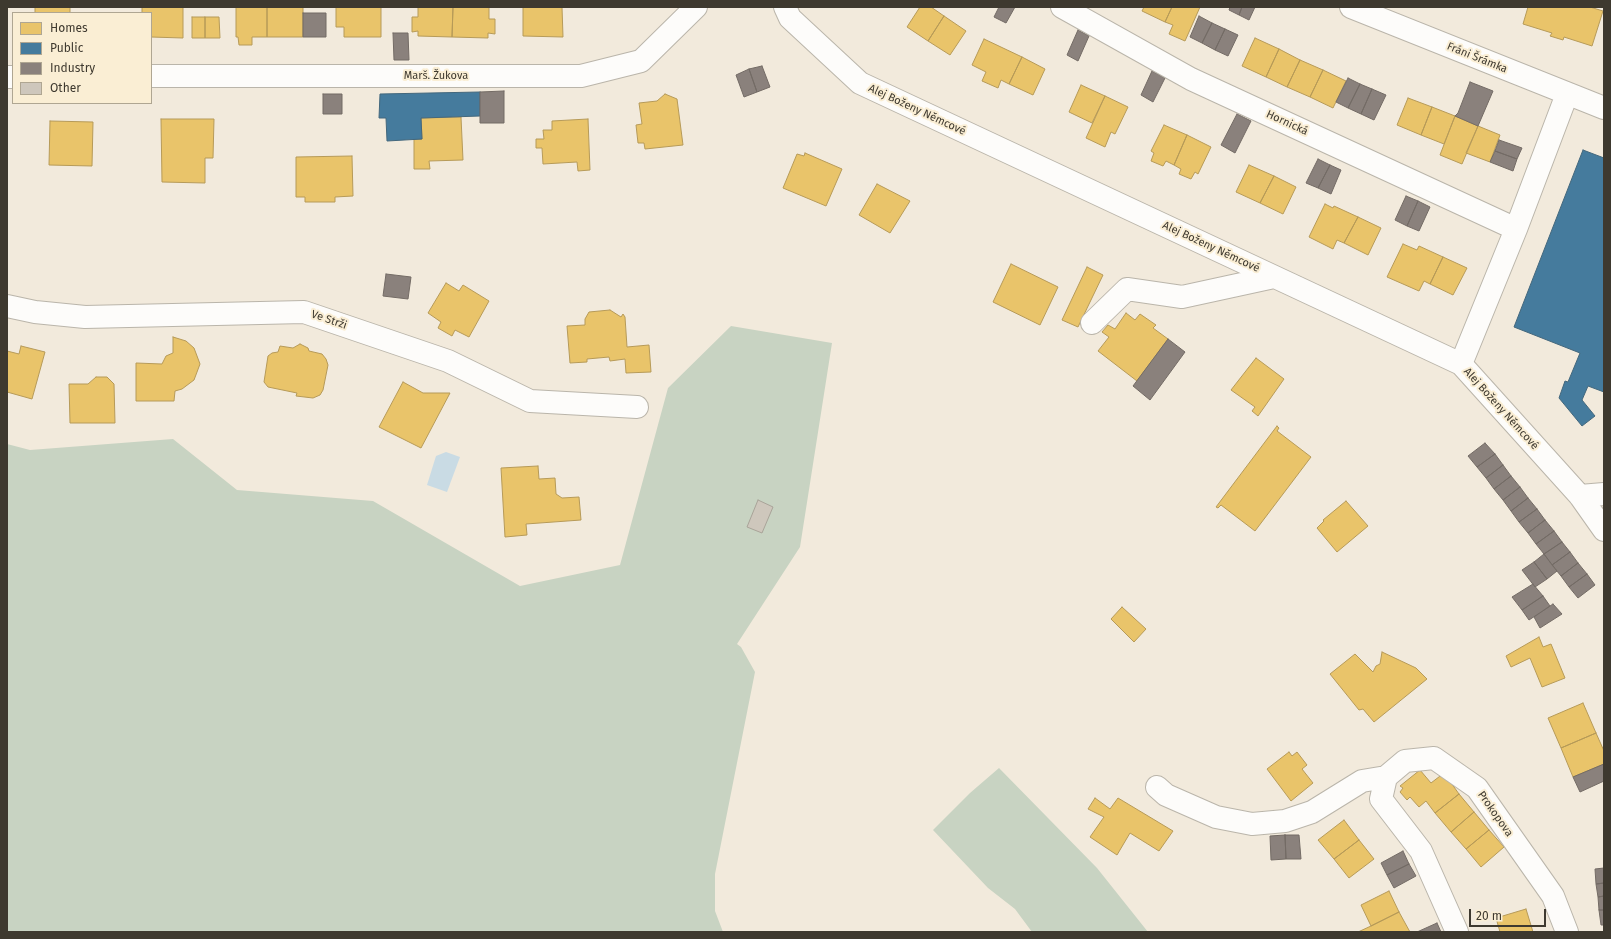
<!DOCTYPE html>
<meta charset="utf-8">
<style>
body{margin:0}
#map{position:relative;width:1611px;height:939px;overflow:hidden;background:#f2eadc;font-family:"Fira Sans",sans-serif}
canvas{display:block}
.frame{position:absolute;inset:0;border:8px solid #3e392f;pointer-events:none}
.legend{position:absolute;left:12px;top:12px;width:140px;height:92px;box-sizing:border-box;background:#faeed4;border:1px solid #afa692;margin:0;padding:5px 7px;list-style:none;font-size:12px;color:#3e392f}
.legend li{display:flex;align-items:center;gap:8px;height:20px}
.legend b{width:20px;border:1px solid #afa692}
.scale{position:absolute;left:1469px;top:909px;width:77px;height:18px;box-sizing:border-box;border:2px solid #3e392f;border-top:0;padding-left:5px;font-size:12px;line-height:14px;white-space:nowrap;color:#3e392f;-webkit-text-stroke:3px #faeed4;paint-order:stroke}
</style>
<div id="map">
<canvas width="1611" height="939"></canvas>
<div class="frame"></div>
<ul class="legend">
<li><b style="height:11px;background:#e9c46a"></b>Homes</li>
<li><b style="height:11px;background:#457b9d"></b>Public</li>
<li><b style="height:11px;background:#8a817c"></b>Industry</li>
<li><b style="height:11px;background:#cec7bc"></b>Other</li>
</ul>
<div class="scale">20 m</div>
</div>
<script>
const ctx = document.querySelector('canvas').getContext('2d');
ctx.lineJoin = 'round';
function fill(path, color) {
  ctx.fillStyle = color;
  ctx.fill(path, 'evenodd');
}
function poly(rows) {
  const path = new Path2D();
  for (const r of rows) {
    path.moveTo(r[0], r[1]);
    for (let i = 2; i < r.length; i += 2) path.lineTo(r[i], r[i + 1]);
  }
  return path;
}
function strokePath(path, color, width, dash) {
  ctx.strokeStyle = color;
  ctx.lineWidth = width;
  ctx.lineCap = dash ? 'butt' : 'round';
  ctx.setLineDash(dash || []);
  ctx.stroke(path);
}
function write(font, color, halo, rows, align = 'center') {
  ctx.font = font + ' "Fira Sans",sans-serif';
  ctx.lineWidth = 4;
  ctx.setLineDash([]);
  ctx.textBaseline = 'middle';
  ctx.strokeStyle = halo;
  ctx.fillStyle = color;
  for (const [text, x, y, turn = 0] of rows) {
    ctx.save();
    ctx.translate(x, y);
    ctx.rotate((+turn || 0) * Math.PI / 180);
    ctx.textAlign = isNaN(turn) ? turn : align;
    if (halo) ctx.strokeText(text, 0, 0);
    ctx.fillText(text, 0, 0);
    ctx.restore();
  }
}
const forest = poly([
 [731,326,832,343,800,547,737,644,741,647,755,672,715,874,715,911,723,932,7,932,7,444,30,450,173,439,237,490,373,501,520,586,620,565,668,388],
 [999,768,1097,868,1148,932,1032,932,1015,909,988,888,933,830,970,793]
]);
const water = poly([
 [446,452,460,457,447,492,427,485,436,456]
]);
const homes = poly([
 [35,7,70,7,70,13,35,13,35,7],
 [142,7,183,7,183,38,151,37,151,13,142,13,142,7],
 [236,7,267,7,267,37,252,37,252,45,239,45,238,37,236,37,236,7],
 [267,7,303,7,303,37,267,37,267,7],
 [336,7,381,7,381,37,344,37,344,27,336,27,336,7],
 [418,7,453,7,452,37,418,36,418,31,412,32,412,17,418,17,418,7],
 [453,7,489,7,489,19,495,19,495,34,488,33,488,38,452,37,453,7],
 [523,7,562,7,563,37,523,36,523,7],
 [920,7,931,7,944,16,928,41,907,27,920,7],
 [1144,7,1172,7,1165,22,1142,11,1144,7],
 [1172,7,1200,7,1185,41,1169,34,1173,25,1165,22,1172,7],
 [1528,7,1590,7,1603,11,1592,46,1564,37,1563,40,1550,36,1552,33,1523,24,1528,7],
 [944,16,966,31,950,55,928,41,944,16],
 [192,17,205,17,205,38,192,38,192,17],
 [205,17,219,17,220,38,205,38,205,17],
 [1255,38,1279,49,1266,77,1242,66,1255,38],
 [984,39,1022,57,1009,84,1001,80,998,88,982,81,986,72,972,65,984,39],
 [1279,49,1300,60,1287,87,1266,77,1279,49],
 [1022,57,1045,69,1033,95,1009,84,1022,57],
 [1300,60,1323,70,1310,97,1287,87,1300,60],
 [1323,70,1346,81,1333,108,1310,97,1323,70],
 [1081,85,1105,96,1092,123,1069,112,1081,85],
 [665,94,677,99,683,145,645,149,644,143,638,143,636,125,642,124,639,103,657,101,665,94],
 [1105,96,1128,107,1115,134,1111,132,1105,147,1086,138,1105,96],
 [1408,98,1432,107,1421,135,1397,125,1408,98],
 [1432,107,1455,116,1444,144,1421,135,1432,107],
 [1455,116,1478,126,1462,164,1440,155,1455,116],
 [461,117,463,160,429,161,430,169,414,169,414,139,422,139,421,118,461,117],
 [161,119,214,119,213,158,205,158,205,183,162,182,161,119],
 [588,119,590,170,578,171,577,162,543,164,542,148,536,148,536,139,544,139,543,130,552,130,552,121,588,119],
 [50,121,93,122,92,166,49,165,50,121],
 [1164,125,1187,135,1174,165,1166,161,1163,166,1151,161,1154,153,1151,151,1164,125],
 [1478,126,1500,135,1490,162,1466,153,1478,126],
 [1187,135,1211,147,1198,174,1195,172,1191,179,1179,174,1181,169,1174,165,1187,135],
 [805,153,842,169,826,206,783,188,797,154,804,156,805,153],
 [352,156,353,196,335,197,335,202,305,202,305,197,296,197,296,157,352,156],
 [1249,165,1274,176,1260,203,1236,192,1249,165],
 [1274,176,1296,187,1283,214,1260,203,1274,176],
 [877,184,910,201,890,233,859,215,877,184],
 [1325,204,1333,208,1334,206,1358,217,1344,243,1337,240,1333,249,1309,237,1325,204],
 [1358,217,1381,228,1368,255,1344,243,1358,217],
 [1403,244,1417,250,1419,246,1443,257,1430,284,1424,281,1419,291,1387,277,1403,244],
 [1443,257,1467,268,1453,295,1430,284,1443,257],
 [1011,264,1058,287,1040,325,993,302,1011,264],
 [1087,267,1103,275,1078,327,1062,320,1087,267],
 [446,283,459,291,463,285,489,301,469,337,455,330,452,336,438,328,441,322,428,313,446,283],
 [610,310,621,317,623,314,625,317,627,347,649,345,651,372,626,373,625,359,610,361,609,357,587,359,587,362,570,363,567,326,585,325,585,319,589,312,610,310],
 [1126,313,1135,320,1140,314,1156,325,1153,328,1168,339,1137,381,1098,351,1109,337,1102,332,1108,325,1115,329,1126,313],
 [173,337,186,341,194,348,200,364,194,380,182,389,175,391,174,401,136,401,136,363,162,364,166,356,173,353,173,337],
 [300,344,308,348,309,351,322,354,326,359,328,365,323,390,320,395,313,398,296,396,297,393,268,387,264,382,268,356,272,353,278,352,280,346,293,348,300,344],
 [21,346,45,352,32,399,7,392,7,351,19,354,21,346],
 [1256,358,1284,379,1258,416,1252,411,1255,407,1231,390,1256,358],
 [96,377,107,377,114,384,115,423,70,423,69,384,88,384,96,377],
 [403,382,423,393,450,393,421,448,379,427,403,382],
 [1277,426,1279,428,1277,431,1311,457,1255,531,1221,505,1218,508,1216,507,1277,426],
 [538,466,539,479,555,478,556,494,562,498,579,497,581,520,526,524,527,535,505,537,501,468,538,466],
 [1346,501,1368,526,1337,552,1317,528,1324,521,1323,520,1346,501],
 [1122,607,1146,629,1134,642,1111,619,1122,607],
 [1539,637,1543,647,1551,644,1565,678,1542,687,1530,658,1511,667,1506,656,1539,637],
 [1382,652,1416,668,1427,679,1374,722,1363,709,1359,710,1330,674,1355,654,1373,672,1376,666,1380,664,1382,652],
 [1583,703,1596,733,1561,748,1548,718,1583,703],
 [1596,733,1604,751,1604,764,1573,777,1561,748,1596,733],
 [1289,752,1292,756,1297,752,1307,765,1302,769,1313,783,1291,801,1267,769,1289,752],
 [1420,770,1431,783,1444,773,1459,794,1435,813,1426,801,1419,807,1410,797,1407,800,1400,792,1403,788,1400,786,1420,770],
 [1459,794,1474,812,1451,832,1435,813,1459,794],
 [1095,798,1110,809,1118,798,1173,831,1159,851,1130,833,1117,855,1090,837,1104,817,1088,809,1095,798],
 [1474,812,1489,830,1466,849,1451,832,1474,812],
 [1344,820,1359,840,1334,859,1318,840,1344,820],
 [1489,830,1504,847,1481,867,1466,849,1489,830],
 [1359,840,1374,859,1349,878,1334,859,1359,840],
 [1389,891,1399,912,1371,926,1361,905,1389,891],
 [1526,909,1533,932,1500,932,1496,918,1526,909],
 [1399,912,1410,932,1358,932,1371,926,1399,912]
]);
const public = poly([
 [480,92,480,116,421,118,422,139,387,141,386,118,379,118,380,94,480,92],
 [1583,150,1604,158,1604,392,1588,386,1582,400,1595,416,1582,426,1559,398,1565,381,1568,382,1580,353,1514,327,1583,150]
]);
const industry = poly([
 [999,7,1015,7,1006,23,994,17,999,7],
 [1230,7,1242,7,1239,15,1229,10,1230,7],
 [1242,7,1255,7,1249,20,1239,15,1242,7],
 [303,13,326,13,326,37,303,37,303,13],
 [1199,16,1212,23,1202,43,1190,37,1199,16],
 [1212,23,1225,29,1215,50,1202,43,1212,23],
 [1225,29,1238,35,1228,56,1215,50,1225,29],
 [1078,30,1089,36,1078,61,1067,55,1078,30],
 [393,33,408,33,409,60,394,60,393,33],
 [762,66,770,87,757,92,749,69,762,66],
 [749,69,757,92,744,97,736,75,749,69],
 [1152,71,1165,78,1153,102,1141,95,1152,71],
 [1348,78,1360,84,1348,108,1336,102,1348,78],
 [1470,82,1493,91,1478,126,1455,116,1458,113,1470,82],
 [1360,84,1372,89,1361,114,1348,108,1360,84],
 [1372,89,1386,95,1374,120,1361,114,1372,89],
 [504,91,504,123,480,123,480,92,504,91],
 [323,94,342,94,342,114,323,114,323,94],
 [1237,114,1251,121,1235,153,1221,145,1237,114],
 [1499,140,1522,148,1517,159,1495,151,1499,140],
 [1495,151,1517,159,1513,171,1490,162,1495,151],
 [1318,159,1330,165,1318,188,1306,183,1318,159],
 [1330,165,1341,170,1331,194,1318,188,1330,165],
 [1406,196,1418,201,1407,226,1395,220,1406,196],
 [1418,201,1430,207,1419,231,1407,226,1418,201],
 [386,274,411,277,408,299,383,296,386,274],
 [1168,339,1185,352,1150,400,1133,386,1168,339],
 [1485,443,1495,454,1477,467,1468,456,1485,443],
 [1495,454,1503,465,1486,478,1477,467,1495,454],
 [1503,465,1511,476,1494,489,1486,478,1503,465],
 [1511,476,1520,487,1503,500,1494,489,1511,476],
 [1520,487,1528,498,1511,511,1503,500,1520,487],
 [1528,498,1537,509,1519,522,1511,511,1528,498],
 [1537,509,1545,520,1528,533,1519,522,1537,509],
 [1545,520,1554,531,1536,544,1528,533,1545,520],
 [1554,531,1562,542,1544,554,1536,544,1554,531],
 [1562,542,1570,552,1552,565,1544,554,1562,542],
 [1570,552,1578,563,1561,576,1552,565,1570,552],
 [1544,554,1557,571,1547,579,1534,562,1544,554],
 [1534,562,1547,579,1535,587,1522,570,1534,562],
 [1578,563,1587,574,1569,587,1561,576,1578,563],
 [1587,574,1595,585,1578,598,1569,587,1587,574],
 [1533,584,1543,596,1522,610,1512,597,1533,584],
 [1543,596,1550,606,1529,620,1522,610,1543,596],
 [1553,604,1562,614,1540,628,1534,617,1553,604],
 [1604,764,1604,781,1580,792,1573,777,1604,764],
 [1285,835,1286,859,1271,860,1270,836,1285,835],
 [1285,835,1299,835,1301,859,1286,859,1285,835],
 [1403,851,1409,864,1387,875,1381,863,1403,851],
 [1409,864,1416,876,1394,888,1387,875,1409,864],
 [1604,868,1604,883,1596,884,1595,869,1604,868],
 [1604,883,1604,896,1598,897,1596,884,1604,883],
 [1604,896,1604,910,1599,910,1598,897,1604,896],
 [1599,910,1604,910,1604,925,1601,925,1599,910],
 [1437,923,1441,932,1417,932,1437,923]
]);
const building = poly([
 [758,500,773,507,762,533,747,527,758,500]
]);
const minor = poly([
 [785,7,790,18,860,83,1461,364,1580,496,1604,530],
 [1062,7,1191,79,1516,229],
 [1351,7,1604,108],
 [151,76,581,76,641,61,696,7],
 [7,77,13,77],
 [7,306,35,312,85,317,304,312,448,361,530,401,637,407],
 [1092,323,1127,289,1182,297,1274,277],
 [1461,364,1516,229,1567,94],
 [1580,496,1604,494],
 [1157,787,1166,795,1216,817,1252,824,1285,821,1312,812,1362,781,1386,777],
 [1457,932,1421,851,1381,799,1386,777,1405,761,1434,758,1477,788,1553,896,1567,932]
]);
const streetNames = [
 ["Fráni Šrámka",1477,58,22],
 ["Marš. Žukova",436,76],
 ["Alej Boženy Němcové",917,110,25],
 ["Hornická",1287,123,25],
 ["Alej Boženy Němcové",1211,247,25],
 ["Ve Strži",329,320,19],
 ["Alej Boženy Němcové",1501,409,48],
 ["Prokopova",1495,814,55]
];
fill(forest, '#c8d3c2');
fill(water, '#c9dbe4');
fill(homes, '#e9c46a');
strokePath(homes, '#b69a58', 1);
fill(public, '#457b9d');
strokePath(public, '#43677c', 1);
fill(industry, '#8a817c');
strokePath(industry, '#736b65', 1);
fill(building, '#cec7bc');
strokePath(building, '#a9a499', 1);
strokePath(minor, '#bab5aa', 24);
strokePath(minor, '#fdfcfa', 22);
write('11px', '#3e392f', '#faeed4', streetNames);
</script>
